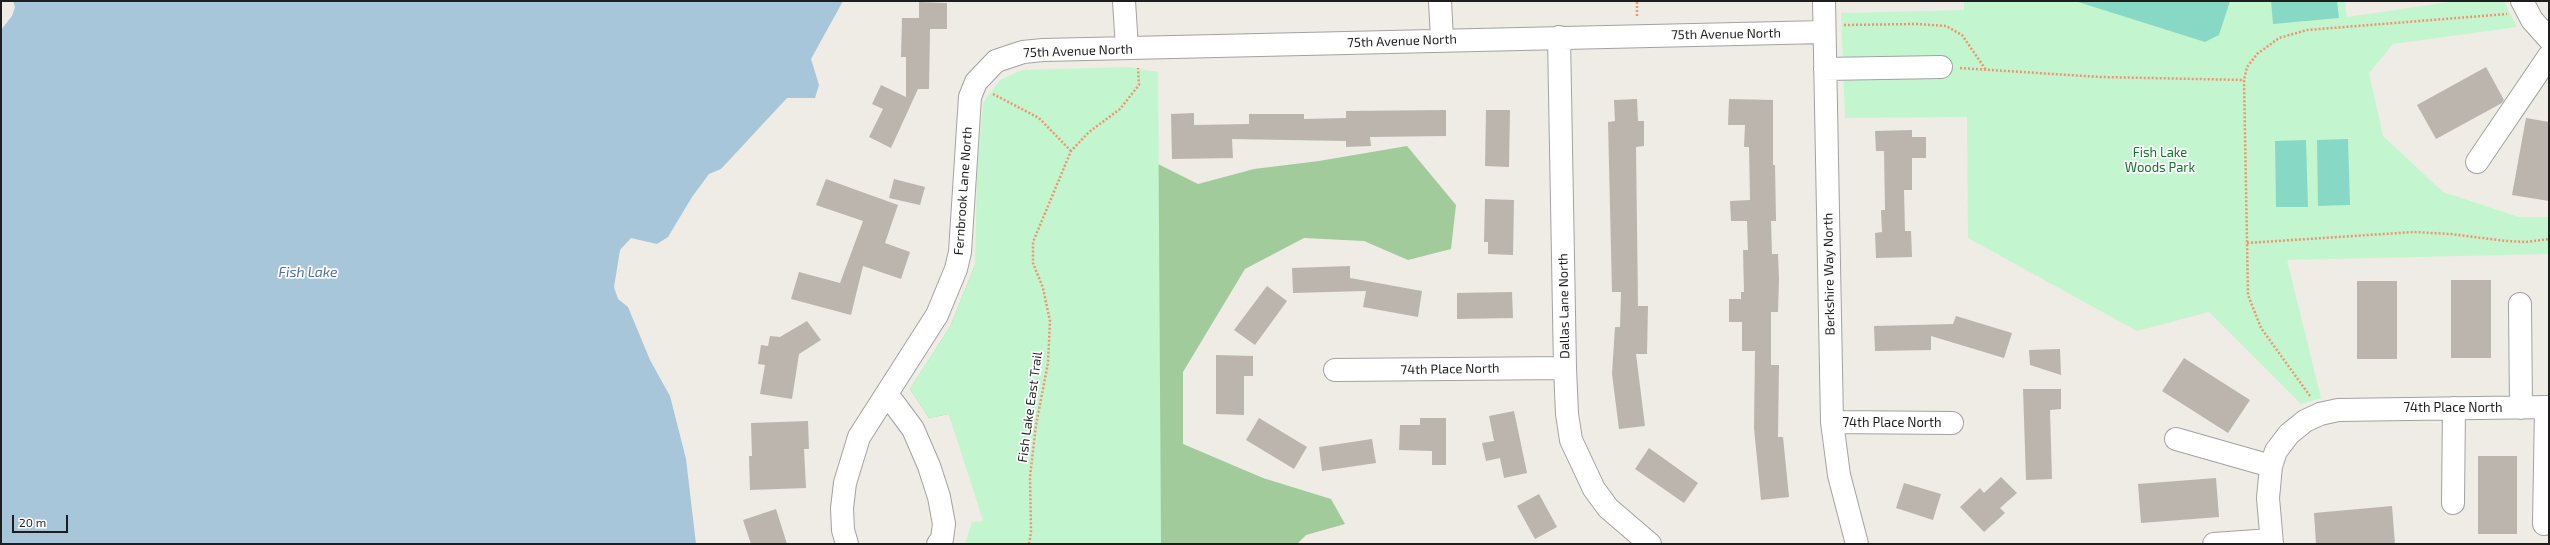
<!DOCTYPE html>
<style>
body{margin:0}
#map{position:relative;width:2550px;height:545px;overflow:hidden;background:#eeece4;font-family:"Exo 2",sans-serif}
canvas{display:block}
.frame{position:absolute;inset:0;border:2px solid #1e1e1e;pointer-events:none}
.scale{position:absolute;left:12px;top:515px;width:56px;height:18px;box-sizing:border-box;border:2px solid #1e1e1e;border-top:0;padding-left:5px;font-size:12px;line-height:14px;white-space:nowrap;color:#1e1e1e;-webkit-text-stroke:3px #fff;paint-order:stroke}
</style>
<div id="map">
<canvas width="2550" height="545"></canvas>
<div class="frame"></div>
<div class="scale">20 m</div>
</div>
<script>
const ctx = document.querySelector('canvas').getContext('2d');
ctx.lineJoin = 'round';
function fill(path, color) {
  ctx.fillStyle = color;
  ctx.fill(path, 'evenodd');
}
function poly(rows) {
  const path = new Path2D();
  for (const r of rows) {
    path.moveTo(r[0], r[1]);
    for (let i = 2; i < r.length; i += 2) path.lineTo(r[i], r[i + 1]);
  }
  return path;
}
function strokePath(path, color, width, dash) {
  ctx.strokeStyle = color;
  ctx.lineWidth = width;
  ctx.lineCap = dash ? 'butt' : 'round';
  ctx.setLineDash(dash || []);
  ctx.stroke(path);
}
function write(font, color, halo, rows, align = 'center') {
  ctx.font = font + ' "Exo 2",sans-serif';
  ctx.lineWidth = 3.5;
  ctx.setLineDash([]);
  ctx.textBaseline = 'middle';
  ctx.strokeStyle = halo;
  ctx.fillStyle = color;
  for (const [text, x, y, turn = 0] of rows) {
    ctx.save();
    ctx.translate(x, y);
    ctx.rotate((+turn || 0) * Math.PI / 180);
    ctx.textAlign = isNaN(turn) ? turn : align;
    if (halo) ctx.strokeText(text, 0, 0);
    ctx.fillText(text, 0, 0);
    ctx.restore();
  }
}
const forest = poly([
 [1407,146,1456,205,1451,249,1408,260,1364,241,1304,238,1245,269,1183,372,1183,444,1263,478,1331,499,1345,524,1306,535,1297,544,982,544,986,525,949,414,929,418,910,389,950,327,975,265,1148,159,1198,184,1254,169,1319,161]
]);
const park = poly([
 [1964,1,2345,1,2347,17,2456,1,2504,1,2517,27,2393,44,2369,73,2383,136,2443,192,2519,217,2549,217,2549,254,2287,260,2321,398,2301,404,2209,312,2137,331,1968,238,1967,117,1845,118,1841,13,1964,10],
 [1128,67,1158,72,1161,544,965,544,972,522,983,521,949,414,929,418,910,389,950,327,975,265,977,175,983,103,1000,80,1022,70]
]);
const pitch = poly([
 [2075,1,2230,1,2219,35,2205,42],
 [2271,1,2337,1,2339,18,2273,24],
 [2348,139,2350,205,2318,206,2317,140],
 [2306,140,2308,207,2276,207,2275,141]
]);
const water = poly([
 [13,1,843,1,811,59,819,85,815,98,787,98,721,169,709,174,692,197,668,237,657,244,631,238,620,250,614,287,618,299,628,307,650,360,670,396,686,459,696,544,1,544,1,30,12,16,15,7]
]);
const building = poly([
 [919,2,947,3,947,29,930,29,929,89,918,89,891,148,869,137,883,109,872,104,881,85,906,97,906,57,901,57,902,18,919,18],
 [2486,67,2504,100,2502,103,2436,139,2417,105],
 [1637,99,1638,121,1644,121,1644,146,1636,147,1638,306,1648,306,1647,354,1636,354,1645,426,1619,429,1612,374,1615,327,1620,327,1621,292,1612,292,1608,122,1615,121,1614,100],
 [1729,99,1773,100,1773,165,1775,165,1776,221,1771,221,1772,254,1778,254,1779,279,1778,312,1771,312,1771,365,1779,365,1778,437,1783,437,1789,497,1761,500,1754,428,1755,351,1742,351,1742,322,1729,322,1729,299,1741,299,1741,292,1744,292,1743,250,1748,250,1747,221,1731,221,1730,201,1750,200,1749,147,1744,147,1745,125,1728,125],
 [1446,110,1446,136,1370,137,1371,146,1346,147,1346,141,1232,139,1233,158,1172,159,1171,114,1194,113,1194,125,1249,124,1249,114,1304,114,1304,119,1346,118,1346,111],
 [1486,110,1510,110,1509,167,1485,166],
 [2526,118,2549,122,2549,201,2512,195],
 [1912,130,1912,137,1926,137,1926,158,1912,158,1912,190,1904,190,1905,231,1911,231,1912,257,1876,258,1875,233,1882,232,1881,210,1885,210,1884,151,1876,151,1875,131],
 [826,179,898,205,885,243,910,252,901,279,863,266,851,315,791,299,799,272,840,283,863,221,816,205],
 [894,179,925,187,920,205,889,198],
 [1485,199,1514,200,1513,255,1488,254,1488,242,1484,242],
 [1350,266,1350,278,1422,291,1418,317,1363,307,1366,291,1293,293,1292,268],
 [2451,280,2491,280,2491,358,2451,358],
 [2357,281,2397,281,2397,359,2357,359],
 [1267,286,1287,301,1255,345,1234,330],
 [1512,292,1513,318,1457,319,1457,293],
 [1956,316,2012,333,2004,358,1931,336,1931,350,1875,351,1874,326,1953,324],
 [807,321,821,340,799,354,792,399,760,394,765,365,758,364,761,345,768,346,770,336,780,337],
 [2060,349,2061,375,2030,365,2029,350],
 [1216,355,1253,356,1253,376,1244,376,1244,415,1216,414],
 [2184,358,2250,400,2228,433,2162,391],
 [2023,389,2061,389,2061,409,2050,410,2052,479,2026,480],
 [1514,411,1527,473,1504,478,1500,458,1486,461,1482,443,1494,441,1489,416],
 [1259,418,1307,447,1294,469,1246,440],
 [1420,418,1446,418,1446,465,1432,465,1432,451,1399,450,1400,425,1420,425],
 [808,421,809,449,804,449,806,488,750,490,749,456,752,456,751,423],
 [1372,439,1376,463,1322,471,1319,447],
 [1649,448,1698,483,1684,503,1635,469],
 [2478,456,2517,456,2517,534,2478,534],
 [2001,477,2017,493,2000,508,2005,513,1984,532,1960,507,1980,488,1984,493],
 [2216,478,2219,517,2141,523,2138,484],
 [1904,483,1941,494,1933,520,1896,508],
 [1539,494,1557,527,1535,539,1517,506],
 [2392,506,2395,544,2316,544,2314,513],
 [776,509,787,544,751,544,743,520]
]);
const path = poly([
 [1637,16,1637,1],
 [1844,25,1917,24,1946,26,1962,35,1986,70],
 [1960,68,2100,77,2244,80],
 [993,94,1039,118,1071,151],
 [2247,243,2414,232,2450,234,2507,241,2526,242,2549,239],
 [2310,396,2261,328,2248,295,2244,80,2247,67,2257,54,2279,38,2307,30,2507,14],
 [1029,544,1031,532,1030,477,1036,425,1048,363,1050,321,1043,288,1033,263,1033,242,1071,151,1089,132,1120,109,1139,85,1138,68]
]);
const minor = poly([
 [1124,1,1127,48],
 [1440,1,1442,40],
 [1824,1,1832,422,1839,475,1857,544],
 [2522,1,2532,20,2549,39],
 [1559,37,1565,368,1567,414,1571,440,1594,489,1608,508,1650,544],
 [1825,69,1941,67],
 [2477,162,2549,56],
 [2520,304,2521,408],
 [1335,370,1565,368],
 [887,394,913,429,929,466,939,497,944,524,942,539,938,544],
 [1832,422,1952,423],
 [2176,439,2271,466],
 [2453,503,2454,408],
 [2544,524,2546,408],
 [847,544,843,530,842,508,845,483,859,437,937,315,956,269,960,252,970,97,976,82,996,61,1023,52,1043,50,1824,32],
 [2214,544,2271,540],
 [2272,544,2268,498,2271,466,2276,451,2289,434,2305,421,2320,414,2338,410,2549,407]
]);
const streetNames = [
 ["75th Avenue North",1726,34,-1],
 ["75th Avenue North",1402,41,-2],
 ["75th Avenue North",1078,51,-2],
 ["Fernbrook Lane North",963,191,-86],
 ["Berkshire Way North",1829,274,-91],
 ["Dallas Lane North",1564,306,-91],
 ["74th Place North",1450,369,-1],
 ["Fish Lake East Trail",1030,407,-82],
 ["74th Place North",2453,408],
 ["74th Place North",1892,423]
];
const parkNames = [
 ["Fish Lake",2160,153],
 ["Woods Park",2160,168]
];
const waterNames = [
 ["Fish Lake",308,272]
];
fill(forest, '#a2cb9b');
fill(park, '#c3f6cf');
fill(pitch, '#87d9c6');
fill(water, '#a7c6d9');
fill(building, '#bbb5ae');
strokePath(minor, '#a2a2a2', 24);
strokePath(path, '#f19372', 2.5, [2, 2]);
strokePath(minor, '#fff', 22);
write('13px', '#1e1e1e', '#fff', streetNames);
write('13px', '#12752a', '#fff', parkNames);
write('italic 14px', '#506ea8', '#fff', waterNames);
</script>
